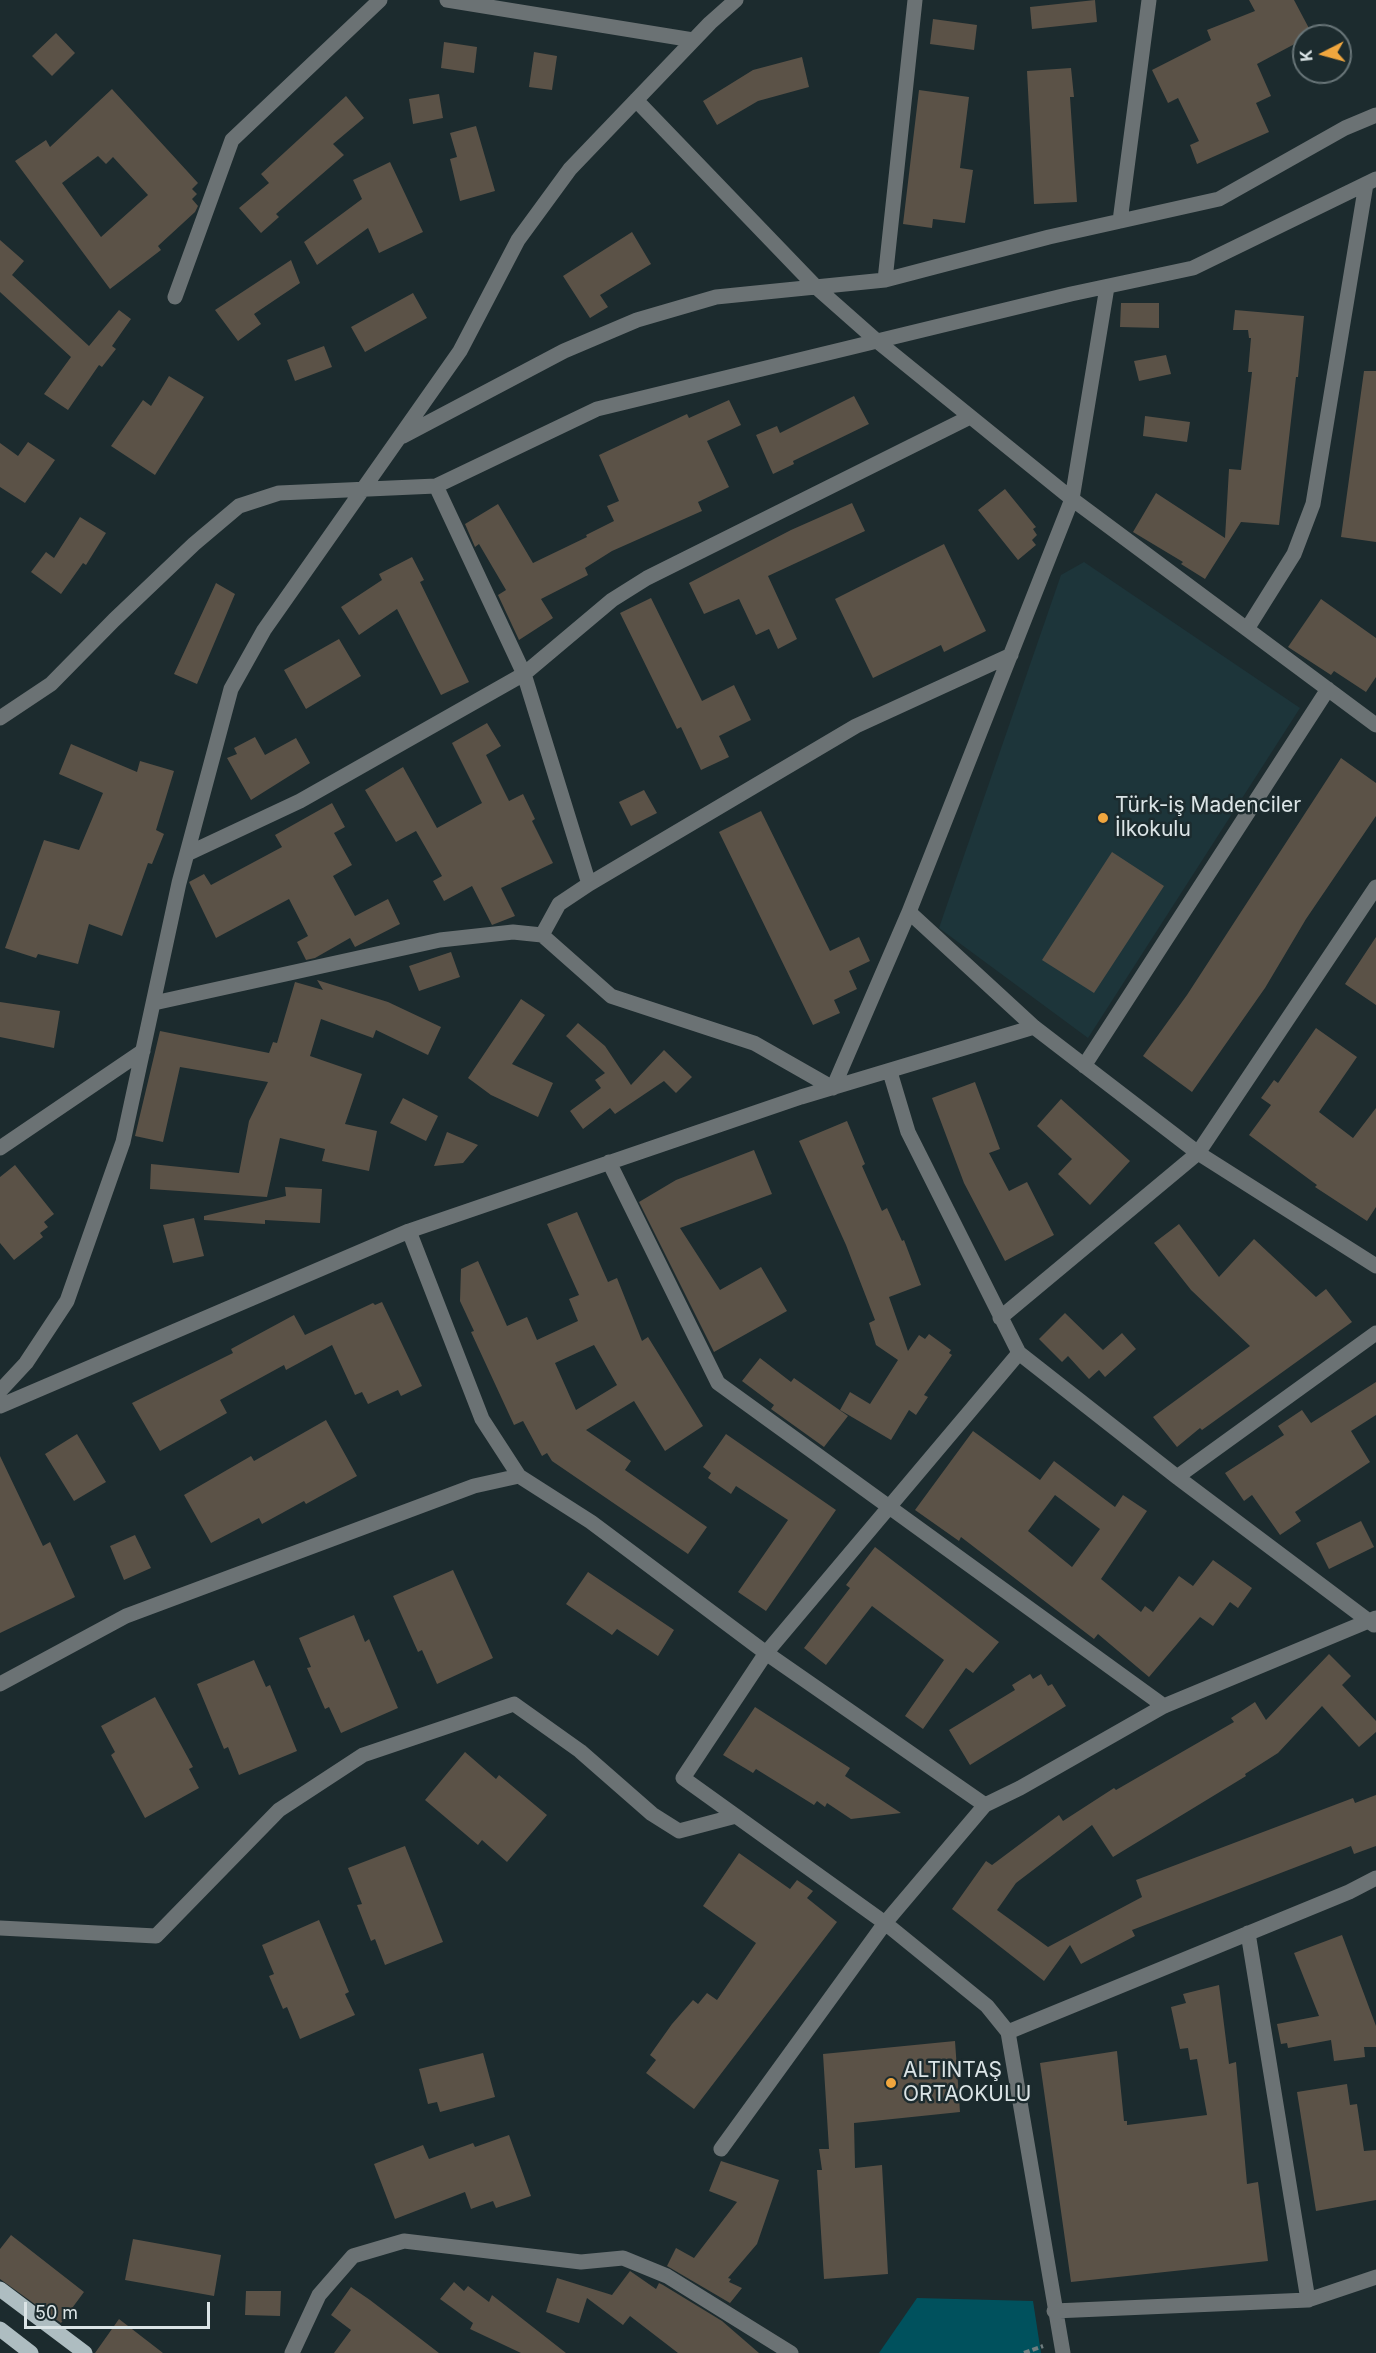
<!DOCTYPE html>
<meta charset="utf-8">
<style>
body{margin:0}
#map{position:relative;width:1376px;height:2353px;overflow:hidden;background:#1c2b2e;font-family:Inter,sans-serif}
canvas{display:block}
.north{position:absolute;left:1292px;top:24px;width:60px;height:60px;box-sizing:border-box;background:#1c2b2e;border:2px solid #687578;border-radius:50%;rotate:264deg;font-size:16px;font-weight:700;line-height:24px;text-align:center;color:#dbe4e6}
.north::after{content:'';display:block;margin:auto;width:21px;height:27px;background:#f0a63e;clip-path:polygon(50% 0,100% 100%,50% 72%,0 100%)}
.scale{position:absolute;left:24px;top:2302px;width:186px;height:27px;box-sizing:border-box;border:3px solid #dbe4e6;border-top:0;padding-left:8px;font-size:18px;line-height:21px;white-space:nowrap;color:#dbe4e6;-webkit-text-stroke:4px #1c2b2e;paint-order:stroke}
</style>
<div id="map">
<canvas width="1376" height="2353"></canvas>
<div class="north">K</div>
<div class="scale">50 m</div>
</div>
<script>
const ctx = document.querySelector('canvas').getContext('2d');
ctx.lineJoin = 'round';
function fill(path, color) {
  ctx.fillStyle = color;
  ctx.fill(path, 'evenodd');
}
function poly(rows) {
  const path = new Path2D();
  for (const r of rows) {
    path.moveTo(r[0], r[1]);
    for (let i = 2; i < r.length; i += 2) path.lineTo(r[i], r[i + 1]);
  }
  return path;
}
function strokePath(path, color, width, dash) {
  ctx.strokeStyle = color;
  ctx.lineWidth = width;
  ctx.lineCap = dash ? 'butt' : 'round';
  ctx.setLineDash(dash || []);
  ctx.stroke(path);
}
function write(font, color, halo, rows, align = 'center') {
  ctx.font = font + ' Inter,sans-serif';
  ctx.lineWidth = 5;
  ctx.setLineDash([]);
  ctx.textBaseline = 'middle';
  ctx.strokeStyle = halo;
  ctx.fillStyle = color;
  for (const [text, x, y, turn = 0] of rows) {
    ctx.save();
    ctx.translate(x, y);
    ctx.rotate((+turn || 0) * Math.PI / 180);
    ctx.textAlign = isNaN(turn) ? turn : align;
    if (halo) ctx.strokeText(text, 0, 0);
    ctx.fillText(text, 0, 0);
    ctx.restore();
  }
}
const built = poly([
 [1084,562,1300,708,1088,1038,939,928,1061,575]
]);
const green = poly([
 [917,2298,1033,2301,1041,2353,879,2353]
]);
const building = poly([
 [1095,0,1097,22,1032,29,1030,7],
 [1249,0,1294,0,1312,34,1304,36,1304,39,1257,64,1271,96,1256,103,1269,132,1197,164,1190,145,1199,141,1178,98,1168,103,1152,70,1211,40,1207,30,1255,11],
 [933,19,977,25,974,50,930,44],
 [56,33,75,53,52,76,32,56],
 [444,42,477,47,474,73,441,68],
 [534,52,557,56,552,90,529,87],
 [802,57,809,87,758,101,717,125,703,101,753,70],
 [1071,68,1074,97,1070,97,1077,202,1034,204,1027,71],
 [112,89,198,183,192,189,197,194,192,199,198,206,195,212,158,246,161,250,110,289,15,161,46,140,50,147],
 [98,156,106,164,113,157,148,195,101,237,62,183],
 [919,90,969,97,960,168,973,170,965,223,933,219,932,228,903,224],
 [439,94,443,118,413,124,409,99],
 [346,96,364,118,333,144,344,155,276,214,279,217,261,233,239,208,269,183,261,174],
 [476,126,495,191,460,201,450,159,457,157,450,133],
 [390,162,423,232,379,253,368,228,317,265,304,242,362,199,353,180],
 [632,232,651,264,600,295,608,307,590,318,563,276],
 [0,240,24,261,12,275,89,346,119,310,131,319,112,346,116,349,102,367,99,365,68,410,44,394,71,357,0,292],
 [291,260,300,283,254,314,261,324,238,341,215,310],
 [413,293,427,318,365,352,351,327],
 [1121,303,1159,303,1159,328,1120,327],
 [1235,310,1304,316,1298,377,1296,377,1279,525,1241,522,1205,579,1181,564,1183,562,1133,532,1156,493,1225,538,1229,469,1241,470,1252,372,1248,372,1251,338,1249,338,1248,330,1233,330],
 [324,346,332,367,295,381,287,360],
 [1166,355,1171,374,1139,381,1134,361],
 [1364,371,1376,371,1376,542,1341,537],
 [169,376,204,397,155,475,111,446,143,400,151,406],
 [854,396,869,424,793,461,794,464,773,474,756,435,777,426,780,433],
 [729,400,741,425,707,441,729,487,698,502,702,511,612,551,585,568,588,575,541,599,553,618,519,640,498,595,506,590,479,544,475,547,465,524,498,504,533,563,587,537,586,535,614,521,607,506,619,501,599,455,687,414,689,418],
 [1145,416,1190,422,1187,442,1143,436],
 [28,442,55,460,25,503,0,487,0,443,18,456],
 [1005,489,1036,527,1033,529,1037,535,1032,540,1036,545,1018,560,978,510],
 [852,503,865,531,768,576,797,639,778,649,769,629,756,635,739,599,704,614,689,583,791,530],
 [80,517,106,533,86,565,83,563,61,594,31,572,46,552,54,558],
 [944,544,986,631,944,652,941,645,873,678,835,599],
 [412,557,424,580,420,582,469,682,441,695,397,609,359,635,341,607,382,580,379,574],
 [216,583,235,594,197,684,174,674],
 [651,598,702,701,734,685,751,720,719,736,729,757,701,770,681,727,677,729,620,613],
 [1321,599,1376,638,1376,677,1366,692,1334,671,1331,675,1288,647],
 [339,639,361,676,306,709,284,670],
 [487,723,501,746,486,755,509,801,523,794,535,819,532,821,553,863,501,888,515,916,492,925,472,886,444,901,433,881,442,876,416,831,396,842,365,790,403,767,437,828,482,803,452,743],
 [255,737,265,755,296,738,310,763,251,800,227,758,237,754,234,748],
 [71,744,137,772,140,761,174,771,156,830,164,834,152,864,148,863,122,936,89,924,78,964,38,954,36,958,5,948,44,840,79,850,103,793,59,774],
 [1341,758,1376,783,1376,816,1306,919,1265,988,1192,1092,1143,1056,1187,995],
 [644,790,657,813,631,826,619,802],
 [332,803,345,827,334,833,352,865,333,876,355,916,388,899,400,924,355,947,350,938,315,958,306,960,297,942,308,936,289,899,216,938,189,882,204,874,211,885,282,847,275,835],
 [761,811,830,951,859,937,870,961,849,971,857,989,834,1000,840,1013,813,1025,719,832],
 [1112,852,1164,886,1094,993,1042,960],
 [1376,937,1376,1005,1345,984],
 [451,952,460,977,419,991,409,966],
 [317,980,388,1002,441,1027,428,1055,376,1030,373,1038,321,1019,310,1056,362,1074,345,1124,377,1131,369,1171,322,1161,325,1149,280,1138,267,1197,150,1189,151,1164,239,1173,249,1121,268,1082,180,1067,163,1142,135,1136,160,1031,269,1053,273,1042,277,1043,295,982,323,990],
 [521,999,545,1015,512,1064,553,1083,538,1117,491,1095,468,1078],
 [0,1002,60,1011,54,1048,0,1037],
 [578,1023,605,1046,631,1085,664,1050,692,1077,676,1093,664,1081,615,1114,610,1108,583,1129,570,1111,601,1088,595,1080,605,1073,566,1036],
 [1316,1028,1357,1057,1319,1112,1353,1138,1376,1108,1376,1207,1367,1221,1315,1187,1317,1185,1249,1135,1271,1105,1261,1098,1274,1080,1278,1083],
 [975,1082,1000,1149,989,1153,1009,1191,1027,1182,1054,1235,1005,1261,964,1183,932,1098],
 [403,1098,438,1116,426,1141,390,1123],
 [1061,1099,1130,1161,1090,1205,1058,1174,1072,1159,1037,1126],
 [847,1121,865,1164,862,1166,882,1211,887,1208,902,1241,904,1240,921,1285,889,1297,908,1351,919,1335,925,1339,929,1334,951,1350,949,1353,952,1355,924,1395,928,1397,916,1415,909,1410,891,1440,840,1410,850,1392,870,1404,898,1360,876,1345,869,1323,875,1320,846,1245,799,1141],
 [447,1132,478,1145,463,1163,434,1166],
 [754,1150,772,1194,680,1228,720,1290,761,1267,787,1311,714,1352,639,1202,676,1180],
 [15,1165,54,1214,44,1222,48,1227,40,1233,43,1237,14,1260,0,1243,0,1177],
 [285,1187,322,1189,320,1223,265,1220,265,1224,204,1220,204,1216,286,1196],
 [577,1212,608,1282,617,1278,642,1341,648,1337,703,1426,665,1451,634,1401,586,1430,631,1461,625,1470,707,1527,688,1554,552,1461,547,1453,542,1456,523,1421,514,1425,471,1332,474,1331,460,1301,461,1269,478,1261,507,1326,527,1317,537,1340,578,1321,569,1299,579,1295,547,1224],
 [594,1345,617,1385,576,1410,555,1363],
 [194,1218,204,1256,173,1263,163,1225],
 [1179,1224,1219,1277,1254,1239,1316,1297,1326,1289,1352,1322,1202,1430,1200,1428,1177,1447,1153,1417,1250,1346,1191,1290,1154,1243],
 [382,1302,422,1386,401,1396,398,1390,368,1404,362,1392,355,1395,332,1345,286,1370,284,1365,220,1400,227,1413,160,1451,132,1403,233,1353,231,1349,294,1315,305,1335,373,1303,375,1305],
 [1065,1313,1103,1350,1122,1333,1136,1349,1105,1377,1099,1370,1089,1379,1068,1356,1062,1362,1039,1339],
 [760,1358,791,1382,794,1378,848,1416,824,1447,771,1409,774,1405,742,1381],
 [1376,1382,1376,1415,1351,1431,1370,1462,1295,1512,1301,1521,1280,1535,1252,1495,1244,1501,1225,1473,1284,1435,1278,1426,1302,1410,1311,1423],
 [326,1420,357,1476,306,1504,304,1501,262,1524,259,1518,211,1543,184,1495,251,1456,254,1461],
 [973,1431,1040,1480,1054,1461,1115,1507,1123,1495,1147,1511,1101,1579,1141,1612,1145,1606,1153,1612,1179,1576,1193,1586,1213,1560,1252,1588,1238,1608,1230,1602,1213,1626,1200,1617,1149,1677,1098,1634,1094,1639,961,1537,959,1541,915,1510],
 [1055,1495,1100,1529,1072,1567,1028,1531],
 [77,1434,106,1482,74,1501,45,1454],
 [726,1434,836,1510,766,1611,738,1592,788,1520,736,1486,731,1494,708,1478,711,1473,703,1467],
 [0,1456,43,1546,50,1542,75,1597,0,1633],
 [1361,1521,1374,1547,1329,1569,1316,1543],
 [135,1535,151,1568,124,1580,110,1546],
 [875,1547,999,1642,973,1673,966,1668,923,1729,905,1716,944,1660,872,1606,826,1665,804,1648,850,1588,846,1585],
 [453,1570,493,1658,437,1684,422,1650,418,1652,393,1596],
 [588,1572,674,1630,658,1656,617,1629,612,1635,566,1604],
 [354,1615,365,1642,369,1639,398,1708,341,1733,329,1707,325,1709,307,1668,311,1667,299,1638],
 [1329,1654,1351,1676,1342,1685,1376,1721,1376,1732,1359,1747,1322,1706,1278,1753,1245,1774,1246,1776,1113,1857,1092,1825,1016,1883,997,1910,1048,1947,1142,1897,1136,1880,1353,1798,1355,1803,1376,1795,1376,1846,1354,1854,1351,1846,1132,1930,1135,1936,1081,1964,1070,1945,1044,1981,952,1909,986,1861,992,1865,1059,1815,1063,1821,1114,1788,1116,1790,1234,1722,1231,1718,1255,1702,1266,1720],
 [254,1660,266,1687,270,1685,297,1751,239,1775,228,1747,224,1749,197,1684],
 [1030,1674,1033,1679,1041,1674,1048,1686,1052,1684,1066,1706,970,1765,949,1730,1015,1690,1012,1685],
 [155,1697,193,1767,189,1769,199,1788,145,1818,111,1755,115,1752,101,1726],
 [755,1707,850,1768,845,1776,901,1813,851,1819,827,1803,825,1807,817,1801,814,1805,756,1769,753,1773,723,1755],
 [465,1752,496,1779,499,1775,547,1815,507,1862,482,1840,478,1845,425,1800],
 [405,1846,443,1942,385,1965,375,1939,371,1941,357,1905,362,1904,348,1868],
 [739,1853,790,1889,797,1880,813,1891,807,1898,837,1922,694,2109,646,2073,656,2060,650,2055,672,2024,693,2000,698,2004,707,1993,717,2000,756,1943,703,1906],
 [319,1920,349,1992,345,1994,355,2015,300,2039,287,2007,283,2009,269,1976,274,1974,262,1945],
 [1342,1935,1376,2026,1376,2047,1364,2047,1365,2057,1334,2061,1331,2040,1288,2048,1287,2043,1281,2044,1277,2024,1319,2016,1294,1953],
 [1219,1985,1229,2064,1236,2062,1247,2184,1258,2182,1268,2261,1071,2282,1040,2063,1117,2051,1124,2121,1127,2121,1127,2125,1207,2115,1197,2059,1190,2060,1188,2048,1180,2049,1171,2007,1186,2003,1183,1994],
 [955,2041,960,2112,854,2123,855,2168,882,2165,888,2274,824,2279,817,2170,822,2170,819,2149,829,2149,823,2054],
 [483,2053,495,2097,440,2112,437,2102,428,2104,419,2069],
 [1347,2084,1350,2105,1357,2104,1364,2151,1376,2150,1376,2200,1316,2211,1297,2092],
 [509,2135,531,2196,496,2208,493,2201,471,2209,465,2192,395,2219,374,2164,423,2145,429,2159,473,2143,475,2147],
 [721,2161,779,2180,757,2244,728,2278,731,2279,729,2282,742,2288,730,2303,667,2266,676,2248,694,2258,737,2202,709,2191],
 [11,2235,84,2292,61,2323,0,2279,0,2249],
 [133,2239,221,2255,214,2296,125,2280],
 [630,2271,656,2289,659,2283,663,2285,722,2321,759,2353,678,2353,630,2316,623,2325,587,2298,579,2323,546,2312,557,2278,612,2295],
 [454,2282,464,2291,468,2286,489,2302,492,2295,566,2353,521,2353,470,2329,473,2323,440,2299],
 [351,2287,370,2300,439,2353,334,2353,351,2330,331,2315],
 [246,2291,281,2291,280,2316,245,2315],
 [119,2319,163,2353,95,2353]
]);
const path = poly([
 [1024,2353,1043,2346]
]);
const minor = poly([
 [447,0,693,40],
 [636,100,817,288,877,341,1072,499,1376,725],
 [1120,221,1149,0],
 [885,280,915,0],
 [175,297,232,140,380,0],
 [403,436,564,351,637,320,716,297,885,280,1049,237,1219,199,1345,128,1376,115],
 [436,486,524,674,589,884],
 [1247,629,1294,554,1313,504,1366,184],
 [0,718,51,684,114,620,194,544,239,506,279,493,436,486,597,409,1071,294,1193,268,1376,179],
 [187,854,300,801,524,674,612,600,647,578,970,417],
 [909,912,1034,1027,1198,1153,1376,1266],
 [542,935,559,904,589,884,856,726,1011,655],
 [154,1003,440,940,513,932,542,935,611,996,754,1043,833,1088,909,912,1072,499,1107,287],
 [1084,1066,1328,689],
 [890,1072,908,1132,1019,1353,1177,1477,1374,1625],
 [0,1148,143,1051],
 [609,1162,718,1383,1164,1706],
 [409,1231,482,1419,519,1476],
 [1000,1318,1198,1153,1376,887],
 [1019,1353,766,1653,683,1778,885,1923,985,1805,1020,1788,1164,1706,1376,1618],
 [0,1391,26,1363,67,1301,123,1142,179,883,231,689,264,630,460,351,518,240,570,169,710,23,736,0],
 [0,1406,409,1231,801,1097,1034,1027],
 [1177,1477,1376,1333],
 [0,1684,126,1616,474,1486,519,1476,591,1522,766,1653,985,1805],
 [0,1928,156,1936,279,1810,363,1755,514,1704,580,1751,652,1814,679,1831,736,1816],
 [1248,1933,1308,2300],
 [1008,2032,1349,1892,1376,1878],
 [721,2149,885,1923,987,2006,1008,2032,1063,2353],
 [1054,2311,1308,2300,1376,2277],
 [292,2353,319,2295,353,2256,404,2241,581,2262,623,2258,667,2276,791,2353]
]);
const major = poly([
 [0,2289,85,2353],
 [0,2329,31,2353]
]);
const markers = [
 [1103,818,6,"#f0a63e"],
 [891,2083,6,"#f0a63e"]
];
const poiNames = [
 ["Türk-iş Madenciler",1115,806],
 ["İlkokulu",1115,830],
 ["ALTINTAŞ",903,2071],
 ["ORTAOKULU",903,2095]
];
fill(built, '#1d353a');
fill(green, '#00515d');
fill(building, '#5b5247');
strokePath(path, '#717e80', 4, [6, 3]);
strokePath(minor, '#6b7274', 15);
strokePath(major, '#aebdc1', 15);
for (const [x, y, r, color] of markers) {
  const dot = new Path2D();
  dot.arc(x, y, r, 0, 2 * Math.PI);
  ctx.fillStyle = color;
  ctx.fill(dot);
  strokePath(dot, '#1c2b2e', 2);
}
write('21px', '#dbe4e6', '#1c2b2e', poiNames, 'left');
</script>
